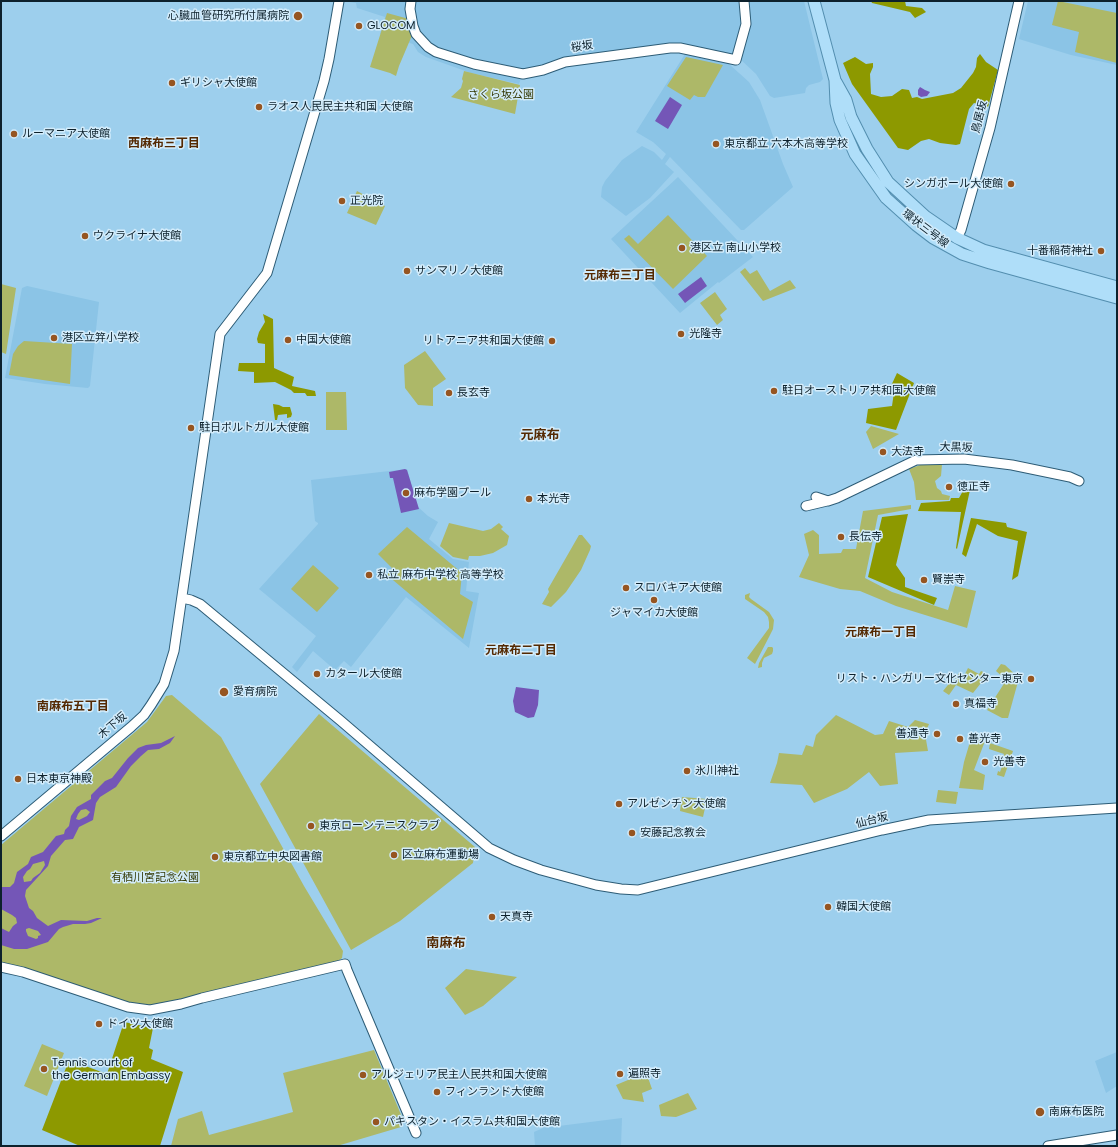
<!DOCTYPE html>
<meta charset="utf-8">
<style>
body{margin:0}
#map{position:relative;width:1118px;height:1147px;overflow:hidden;background:#9dcfed;font-family:Poppins,sans-serif}
canvas{display:block}
.frame{position:absolute;inset:0;border:2px solid #0d212c;pointer-events:none}
</style>
<div id="map">
<canvas width="1118" height="1147"></canvas>
<div class="frame"></div>
</div>
<script>
const ctx = document.querySelector('canvas').getContext('2d');
ctx.lineJoin = 'round';
function fill(path, color) {
  ctx.fillStyle = color;
  ctx.fill(path, 'evenodd');
}
function poly(rows) {
  const path = new Path2D();
  for (const r of rows) {
    path.moveTo(r[0], r[1]);
    for (let i = 2; i < r.length; i += 2) path.lineTo(r[i], r[i + 1]);
  }
  return path;
}
function strokePath(path, color, width, dash) {
  ctx.strokeStyle = color;
  ctx.lineWidth = width;
  ctx.lineCap = dash ? 'butt' : 'round';
  ctx.setLineDash(dash || []);
  ctx.stroke(path);
}
function write(font, color, halo, rows, align = 'center') {
  ctx.font = font + ' Poppins,"Noto Sans JP",sans-serif';
  ctx.lineWidth = 3;
  ctx.setLineDash([]);
  ctx.textBaseline = 'middle';
  ctx.strokeStyle = halo;
  ctx.fillStyle = color;
  for (const [text, x, y, turn = 0] of rows) {
    ctx.save();
    ctx.translate(x, y);
    ctx.rotate((+turn || 0) * Math.PI / 180);
    ctx.textAlign = isNaN(turn) ? turn : align;
    if (halo) ctx.strokeText(text, 0, 0);
    ctx.fillText(text, 0, 0);
    ctx.restore();
  }
}
const built = poly([
 [343,1,804,1,823,79,820,82,809,85,806,88,805,93,774,98,770,96,756,74,740,59,730,54,683,44,668,43,565,58,542,66,524,70,519,84,471,73,426,57,418,52,413,44,380,34,385,17,357,8,356,3],
 [1028,1,1117,1,1117,65,1071,55,1019,39],
 [685,54,729,64,749,82,760,100,783,164,793,187,744,230,741,230,670,157,665,164,674,172,650,198,626,216,601,197,602,187,605,181,622,160,642,146,654,152,662,160,666,154,653,142,636,132],
 [678,177,753,257,719,283,718,282,680,313,611,239],
 [27,286,99,302,90,386,88,388,45,384,5,378,22,288],
 [407,469,418,507,428,516,438,522,429,539,453,559,469,562,466,591,479,593,469,648,406,597,351,667,344,661,335,670,313,651,297,672,292,667,316,636,259,589,318,524,318,523,315,521,311,480],
 [1117,1052,1117,1086,1106,1093,1095,1061],
 [622,1118,621,1146,535,1146,534,1132,543,1128]
]);
const green = poly([
 [1058,1,1117,13,1117,63,1075,52,1079,32,1052,25],
 [387,13,409,19,413,33,399,66,396,76,390,73,370,67],
 [686,57,723,65,705,97,698,97,694,95,690,100,667,86],
 [464,71,520,85,515,114,451,97,461,88,463,81,462,79],
 [357,191,385,206,376,225,347,213],
 [668,215,707,256,673,289,624,239,629,235,638,244],
 [745,268,750,274,757,270,770,291,790,280,796,288,763,301,740,272],
 [1,284,16,288,6,354,1,352],
 [715,292,727,309,720,315,723,320,717,325,700,303],
 [24,341,72,344,70,384,9,375,13,354,18,346],
 [425,351,446,379,433,388,433,406,418,405,405,388,404,365],
 [326,392,346,392,347,430,326,430],
 [871,426,899,434,873,449,866,432],
 [923,464,942,464,941,476,935,481,937,488,941,491,942,494,950,496,949,500,916,500,914,482,909,469],
 [911,505,911,509,878,515,865,578,892,592,948,610,955,586,976,591,967,628,896,606,860,591,840,589,799,577,809,555,804,534,813,530,819,535,819,554,841,553,843,549,856,549,863,511],
 [449,523,483,531,491,529,499,523,503,527,501,529,509,536,507,545,493,553,480,556,469,556,468,560,453,557,440,546],
 [407,527,462,573,460,594,473,602,463,639,387,575,392,568,378,554],
 [579,535,582,535,591,546,590,550,581,570,566,592,551,607,542,604,549,592,548,589],
 [313,565,339,588,317,612,291,589],
 [750,593,749,597,751,599,769,612,774,620,773,629,769,637,755,664,747,658,769,628,769,622,768,617,764,612,745,599,745,595],
 [768,647,772,647,773,648,773,651,772,654,764,658,762,663,762,667,758,668,759,663],
 [1001,664,1005,665,1019,678,1008,718,1002,718,987,710,1005,682,1004,678,996,671],
 [968,668,979,674,981,671,988,674,985,682,981,683,973,693,956,685,949,695,943,691,952,680,954,681,959,673,964,676],
 [172,695,221,737,304,886,343,951,342,958,338,961,171,1002,150,1006,129,1005,1,963,1,845,147,722,166,696],
 [319,714,475,847,473,863,400,921,351,950,260,784],
 [836,715,875,735,883,734,889,721,908,727,915,720,929,724,925,734,928,751,895,753,898,784,880,786,869,772,847,789,814,803,802,785,770,783,777,763,779,753,802,755,806,745,813,747,816,735],
 [972,735,985,741,974,770,985,775,983,790,959,788,964,762],
 [990,743,1013,751,1004,777,997,775,998,771,1000,772,1004,761,1002,760,1004,754,989,749],
 [938,790,958,792,956,804,936,802],
 [682,797,707,799,703,817,680,811],
 [466,969,517,977,483,1006,465,1015,445,988],
 [42,1044,64,1053,47,1096,24,1086],
 [374,1050,402,1117,401,1127,337,1146,171,1146,178,1119,202,1111,209,1135,293,1112,283,1073],
 [645,1069,652,1089,642,1093,644,1102,623,1099,616,1085,640,1075,640,1070],
 [688,1093,697,1109,676,1117,661,1116,659,1105]
]);
const forest = poly([
 [871,1,905,1,906,6,922,8,926,12,915,18,910,12,872,3],
 [980,54,986,62,998,70,988,107,974,103,969,109,960,144,956,145,940,143,929,139,921,141,908,150,898,148,852,84,843,63,855,57,866,64,873,63,873,67,870,74,871,94,881,97,892,96,902,89,909,90,912,98,917,97,922,99,953,93,961,88,973,73,976,67,977,58],
 [263,314,273,319,274,368,294,377,292,386,315,391,316,396,307,396,305,393,294,393,291,390,275,382,254,383,254,372,238,371,239,363,265,363,265,344,258,343,257,339,259,332,265,322],
 [897,373,914,383,896,430,866,423,868,409,892,406,894,392,890,388],
 [273,404,279,405,283,407,290,407,292,414,291,417,287,418,287,414,278,415,277,420,275,420],
 [964,489,970,490,957,549,956,548,961,512,918,511,921,503,950,501,951,498,959,498],
 [908,514,896,565,905,578,905,587,937,598,934,605,868,577,882,517],
 [971,518,1006,523,1007,527,1027,532,1018,576,1012,580,1018,541,998,536,977,524,966,557,962,554],
 [124,1022,153,1028,149,1048,153,1050,151,1059,183,1072,160,1146,80,1146,42,1130,69,1060,107,1074]
]);
const water = poly([
 [920,87,925,90,930,92,927,96,921,97,918,95,918,90],
 [670,97,682,105,668,129,655,121],
 [701,277,707,286,685,303,678,294],
 [405,469,407,470,419,509,401,513,393,478,390,478,389,472],
 [516,687,539,690,538,705,534,717,528,718,515,712,513,701],
 [175,736,170,743,159,749,148,750,141,756,131,766,116,787,100,797,96,803,93,820,79,827,73,839,65,840,51,856,48,866,26,890,25,896,29,908,33,911,37,918,48,926,61,920,87,921,97,918,102,918,91,923,85,924,73,924,63,927,59,929,48,942,27,949,14,949,1,945,1,928,9,932,13,926,17,923,16,918,12,915,1,909,1,887,10,887,14,883,17,872,28,864,31,857,43,852,56,836,64,834,65,830,69,826,71,816,77,807,91,799,91,795,105,781,112,778,128,758,138,748,146,745,161,743],
 [86,809,90,812,87,816,79,820,76,819,78,814,81,810],
 [44,861,45,865,40,873,33,878,31,881,24,882,23,877,27,871,30,869,33,864],
 [29,928,38,931,41,935,38,936,38,938,36,939,28,936,26,931,26,929]
]);
const tertiary = poly([
 [411,1,410,9,413,26,416,34,428,47,436,52,474,64,523,74,543,70,565,62,670,48,680,48,736,60,746,24,744,1],
 [957,238,961,230,990,128,1019,1],
 [816,497,828,501,837,498,916,460,964,459,1012,465,1070,477,1079,481],
 [806,506,827,501],
 [182,598,191,600,200,604,341,721,489,848,514,860,541,870,596,885,621,889,638,890,882,830,929,820,1117,808],
 [1,836,131,727,144,715,151,705,164,684,174,651,220,334,267,273,324,81,329,59,339,1],
 [1,967,23,972,128,1007,150,1010,181,1004,202,998,345,964,347,970,416,1133],
 [1048,1146,1117,1135]
]);
const primary = poly([
 [814,1,835,80,836,103,840,120,855,154,886,198,916,225,933,238,962,254,990,263,1117,298],
 [836,82,846,100,851,117,867,149,888,182,925,216,957,238,983,250,1117,287]
]);
const markers = [
 [298,16,5,"#965521"],
 [359,26,4,"#965521"],
 [172,83,4,"#965521"],
 [259,107,4,"#965521"],
 [14,134,4,"#965521"],
 [716,144,4,"#965521"],
 [1011,184,4,"#965521"],
 [342,201,4,"#965521"],
 [85,236,4,"#965521"],
 [682,248,4,"#965521"],
 [1101,251,4,"#965521"],
 [407,271,4,"#965521"],
 [681,334,4,"#965521"],
 [54,338,4,"#965521"],
 [288,340,4,"#965521"],
 [552,341,4,"#965521"],
 [774,391,4,"#965521"],
 [449,393,4,"#965521"],
 [191,428,4,"#965521"],
 [883,452,4,"#965521"],
 [949,487,4,"#965521"],
 [406,493,4,"#965521"],
 [529,499,4,"#965521"],
 [841,537,4,"#965521"],
 [369,575,4,"#965521"],
 [924,580,4,"#965521"],
 [626,588,4,"#965521"],
 [654,600,4,"#965521"],
 [317,674,4,"#965521"],
 [1031,679,4,"#965521"],
 [224,692,5,"#965521"],
 [956,704,4,"#965521"],
 [937,734,4,"#965521"],
 [960,739,4,"#965521"],
 [985,762,4,"#965521"],
 [687,771,4,"#965521"],
 [18,779,4,"#965521"],
 [619,804,4,"#965521"],
 [311,826,4,"#965521"],
 [632,833,4,"#965521"],
 [394,855,4,"#965521"],
 [215,857,4,"#965521"],
 [828,907,4,"#965521"],
 [492,917,4,"#965521"],
 [99,1024,4,"#965521"],
 [44,1069,4,"#965521"],
 [620,1074,4,"#965521"],
 [363,1075,4,"#965521"],
 [437,1092,4,"#965521"],
 [1040,1112,5,"#965521"],
 [376,1122,4,"#965521"]
];
const poiNames = [
 ["心臓血管研究所付属病院",289,16,"right"],
 ["GLOCOM",367,26],
 ["ギリシャ大使館",180,83],
 ["ラオス人民民主共和国 大使館",267,107],
 ["ルーマニア大使館",22,134],
 ["東京都立 六本木高等学校",724,144],
 ["シンガポール大使館",1003,184,"right"],
 ["正光院",350,201],
 ["ウクライナ大使館",93,236],
 ["港区立 南山小学校",690,248],
 ["十番稲荷神社",1093,251,"right"],
 ["サンマリノ大使館",415,271],
 ["光隆寺",689,334],
 ["港区立笄小学校",62,338],
 ["中国大使館",296,340],
 ["リトアニア共和国大使館",544,341,"right"],
 ["駐日オーストリア共和国大使館",782,391],
 ["長玄寺",457,393],
 ["駐日ポルトガル大使館",199,428],
 ["大法寺",891,452],
 ["徳正寺",957,487],
 ["麻布学園プール",414,493],
 ["本光寺",537,499],
 ["長伝寺",849,537],
 ["私立 麻布中学校 高等学校",377,575],
 ["賢崇寺",932,580],
 ["スロバキア大使館",634,588],
 ["ジャマイカ大使館",654,613,"center"],
 ["カタール大使館",325,674],
 ["リスト・ハンガリー文化センター東京",1023,679,"right"],
 ["愛育病院",233,692],
 ["真福寺",964,704],
 ["善通寺",929,734,"right"],
 ["善光寺",968,739],
 ["光善寺",993,762],
 ["氷川神社",695,771],
 ["日本東京神殿",26,779],
 ["アルゼンチン大使館",627,804],
 ["東京ローンテニスクラブ",319,826],
 ["安藤記念教会",640,833],
 ["区立麻布運動場",402,855],
 ["東京都立中央図書館",223,857],
 ["韓国大使館",836,907],
 ["天真寺",500,917],
 ["ドイツ大使館",107,1024],
 ["Tennis court of",52,1063],
 ["the German Embassy",52,1076],
 ["遍照寺",628,1074],
 ["アルジェリア民主人民共和国大使館",371,1075],
 ["フィンランド大使館",445,1092],
 ["南麻布医院",1049,1112],
 ["パキスタン・イスラム共和国大使館",384,1122]
];
const streetNames = [
 ["桜坂",582,47,-9],
 ["鳥居坂",980,117,-76],
 ["環状三号線",925,229,37],
 ["大黒坂",956,448,2],
 ["木下坂",113,726,-41],
 ["仙台坂",872,821,-14]
];
const parkNames = [
 ["さくら坂公園",501,95],
 ["有栖川宮記念公園",155,878]
];
const neighbourhoodNames = [
 ["西麻布三丁目",164,144],
 ["元麻布三丁目",620,276],
 ["元麻布一丁目",881,633],
 ["元麻布二丁目",521,651],
 ["南麻布五丁目",73,707]
];
const quarterNames = [
 ["元麻布",540,436],
 ["南麻布",446,944]
];
fill(built, '#8bc4e6');
fill(green, '#adb868');
fill(forest, '#8d9900');
fill(water, '#7456b7');
strokePath(tertiary, '#2d5c76', 11);
strokePath(primary, '#538eaf', 13);
strokePath(tertiary, '#fff', 9);
strokePath(primary, '#afdef9', 11);
for (const [x, y, r, color] of markers) {
  const dot = new Path2D();
  dot.arc(x, y, r, 0, 2 * Math.PI);
  ctx.fillStyle = color;
  ctx.fill(dot);
  strokePath(dot, '#d3ecfb', 1.5);
}
write('11px', '#0d212c', '#d3ecfb', poiNames, 'left');
write('11px', '#0d212c', '#d3ecfb', streetNames);
write('11px', '#353a06', '#d3ecfb', parkNames);
write('bold 12px', '#542902', '#d3ecfb', neighbourhoodNames);
write('bold 13px', '#542902', '#d3ecfb', quarterNames);
</script>
